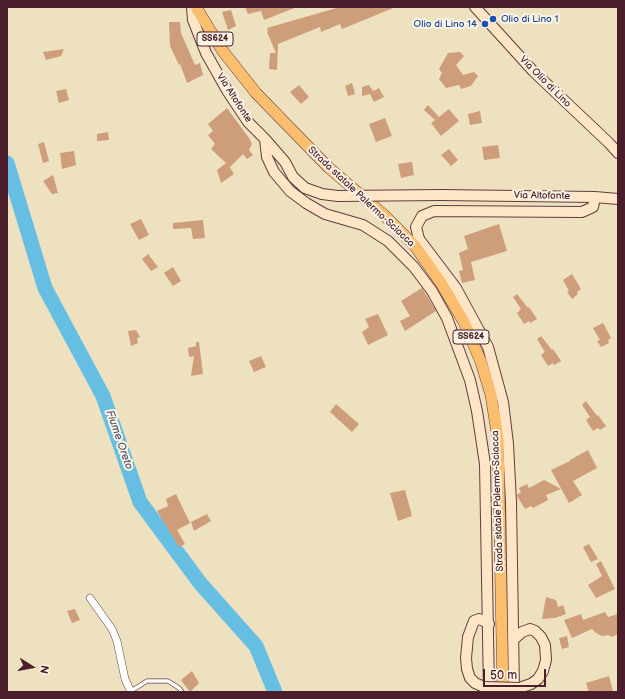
<!DOCTYPE html>
<style>
body{margin:0}
#map{position:relative;width:625px;height:699px;overflow:hidden;background:#eee1c0;font-family:"Balsamiq Sans",sans-serif}
canvas{display:block}
.frame{position:absolute;inset:0;border:8px solid #4a1f2b;pointer-events:none}
.north{position:absolute;left:12px;top:647px;width:40px;height:40px;-webkit-text-stroke:3px #fcf5e5;paint-order:stroke;rotate:101deg;font-size:11px;font-weight:700;line-height:16px;text-align:center;color:#4a1f2b}
.north::after{content:'';display:block;margin:auto;width:14px;height:18px;background:#4a1f2b;clip-path:polygon(50% 0,100% 100%,50% 72%,0 100%)}
.scale{position:absolute;left:483px;top:669px;width:63px;height:18px;box-sizing:border-box;border:2px solid #4a1f2b;border-top:0;padding-left:5px;font-size:12px;line-height:14px;white-space:nowrap;color:#4a1f2b;-webkit-text-stroke:3px #fcf5e5;paint-order:stroke}
</style>
<div id="map">
<canvas width="625" height="699"></canvas>
<div class="frame"></div>
<div class="north">N</div>
<div class="scale">50 m</div>
</div>
<script>
const ctx = document.querySelector('canvas').getContext('2d');
ctx.lineJoin = 'round';
function poly(rows) {
  const path = new Path2D();
  for (const r of rows) {
    path.moveTo(r[0], r[1]);
    for (let i = 2; i < r.length; i += 2) path.lineTo(r[i], r[i + 1]);
  }
  return path;
}
function strokePath(path, color, width, dash) {
  ctx.strokeStyle = color;
  ctx.lineWidth = width;
  ctx.lineCap = dash ? 'butt' : 'round';
  ctx.setLineDash(dash || []);
  ctx.stroke(path);
}
function fill(path, color) {
  ctx.fillStyle = color;
  ctx.fill(path, 'evenodd');
}
function write(font, color, halo, rows, align = 'center') {
  ctx.font = font + ' "Balsamiq Sans",sans-serif';
  ctx.lineWidth = 4;
  ctx.setLineDash([]);
  ctx.textBaseline = 'middle';
  ctx.strokeStyle = halo;
  ctx.fillStyle = color;
  for (const [text, x, y, turn = 0] of rows) {
    ctx.save();
    ctx.translate(x, y);
    ctx.rotate((+turn || 0) * Math.PI / 180);
    ctx.textAlign = isNaN(turn) ? turn : align;
    if (halo) ctx.strokeText(text, 0, 0);
    ctx.fillText(text, 0, 0);
    ctx.restore();
  }
}
const river = poly([
 [7,163,45,288,103,396,140,502,200,583,256,646,275,692]
]);
const building = poly([
 [245,7,297,7,264,20,261,11,248,14],
 [340,7,396,7,342,29,340,24,321,32,320,27,278,44,277,70,269,69,270,53,276,53,267,32,268,31,267,28],
 [231,10,236,26,228,30,222,12],
 [169,22,180,22,181,33,195,65,200,63,203,75,187,83,180,64,179,65,170,46],
 [64,49,61,56,46,60,43,52],
 [460,52,464,56,456,65,463,75,474,72,478,76,471,86,461,89,459,85,446,88,439,79,442,73,439,69,448,53],
 [352,83,355,94,348,96,345,86],
 [299,85,309,97,301,104,290,92],
 [369,85,373,91,379,88,384,97,374,102,370,94,362,96,362,87],
 [66,89,69,100,59,103,56,91],
 [428,105,439,117,449,109,459,121,441,136,431,123,435,120,424,110],
 [227,108,249,138,252,144,249,150,253,155,247,159,243,154,230,167,229,166,234,174,221,183,217,170,226,163,211,149,215,144,208,135,213,131,208,124],
 [480,111,482,123,470,125,468,114],
 [385,118,392,136,376,142,369,124],
 [108,132,109,140,97,141,97,134],
 [44,142,49,161,43,163,38,144],
 [498,145,500,158,484,160,482,147],
 [449,149,458,160,451,166,441,155],
 [74,151,76,165,62,169,60,153],
 [412,162,414,175,401,178,398,164],
 [53,175,58,193,52,194,43,181],
 [141,219,149,235,139,240,130,224],
 [203,220,205,238,193,239,191,228,173,229,173,223],
 [499,224,507,251,471,262,475,280,462,283,459,271,463,270,459,253,468,249,464,236],
 [148,254,158,267,151,271,142,259],
 [173,267,181,281,173,286,164,273],
 [572,274,581,289,577,292,578,294,572,299,567,292,569,291,563,280],
 [422,288,436,311,405,331,400,321,410,316,401,301],
 [517,294,528,308,529,307,537,319,530,323,529,321,524,324,517,313,521,309,513,297],
 [378,314,388,335,368,345,362,332,369,327,365,319],
 [603,323,611,338,608,340,609,343,601,347,597,341,600,340,593,328],
 [136,330,140,337,137,338,138,343,131,346,128,331],
 [541,336,552,350,553,349,561,361,554,365,553,363,548,366,541,355,545,352,537,339],
 [196,342,199,342,203,374,191,376,194,356,189,357,188,348,196,346],
 [261,356,266,367,254,372,249,361],
 [586,401,597,416,598,415,606,426,600,430,598,428,593,431,586,420,590,417,582,405],
 [336,404,359,424,352,432,330,412],
 [588,450,597,468,573,481,582,495,569,503,551,470,570,461,570,460],
 [544,480,561,489,546,495,548,500,533,508,531,506,525,509,517,496,517,495,521,492,519,488,527,484,529,488],
 [405,490,412,516,398,521,390,493],
 [176,494,190,523,177,530,185,544,179,547,157,511,168,506,166,499],
 [207,514,211,521,194,531,191,522],
 [589,544,598,559,591,562,583,547],
 [601,561,615,589,596,598,588,585,602,576,596,564],
 [546,597,556,600,558,607,563,605,566,614,555,618,542,619],
 [75,609,80,620,72,623,67,611],
 [605,612,608,617,618,614,618,634,612,637,608,635,602,636,596,633,592,629,572,638,564,620,581,614,583,620],
 [567,636,569,647,562,649,559,638],
 [192,671,199,683,190,692,181,680],
 [609,676,613,691,609,692,589,692,586,683]
]);
const lane = poly([
 [131,691,147,681,168,681,179,688,182,692]
]);
const street = poly([
 [90,598,112,629,117,641,125,679,131,692]
]);
const secondary = poly([
 [192,7,193,20,206,53,228,92,248,122,265,139,285,162,293,177,305,188,322,194,338,196],
 [475,7,533,71,609,143,618,153],
 [265,139,267,157,274,172,290,191,306,203,325,214,363,225,388,241,414,267,432,291,447,318,470,380,477,411,485,464,489,692],
 [441,195,595,197,618,199],
 [513,640,522,632,530,629,535,631,541,637,545,645,546,660,543,671,538,679,531,684,519,688],
 [484,687,475,683,470,678,467,669,466,658,468,637,474,621,479,619,484,621,489,624],
 [514,692,511,502,508,444,503,402,488,347,456,288,419,239,416,227,422,216,434,211,582,212,593,207,595,197]
]);
const primary = poly([
 [196,7,222,50,256,93,328,167,384,215,415,246,441,283,464,322,481,362,491,395,498,439,503,692]
]);
const secondaryBridge = poly([
 [338,196,441,195],
 [484,687,519,688]
]);
const markers = [
 [493,19,4,"#1a4fb4"],
 [485,24,4,"#1a4fb4"]
];
const shields = [
 [215,39,36],
 [471,337,36]
];
const shieldNames = [
 ["SS624",215,39],
 ["SS624",471,337]
];
const transitNames = [
 ["Olio di Lino 1",501,19],
 ["Olio di Lino 14",477,24,"right"]
];
const streetNames = [
 ["Via Olio di Lino",545,82,45],
 ["Via Altofonte",234,98,57],
 ["Via Altofonte",542,196,1],
 ["Strada statale Palermo-Sciacca",361,197,43],
 ["Strada statale Palermo-Sciacca",498,501,-92]
];
const waterNames = [
 ["Fiume Oreto",119,440,71]
];
strokePath(river, '#66bee3', 15);
fill(building, '#cd9e79');
strokePath(lane, '#633c41', 5);
strokePath(street, '#633c41', 8);
strokePath(secondary, '#633c41', 12);
strokePath(primary, '#633c41', 12);
strokePath(lane, '#fff', 3.5);
strokePath(street, '#fff', 7);
strokePath(secondary, '#fde5c5', 10);
strokePath(primary, '#fabe6e', 11);
strokePath(secondaryBridge, '#633c41', 12, []);
strokePath(secondaryBridge, '#fde5c5', 10);
for (const [x, y, r, color] of markers) {
  const dot = new Path2D();
  dot.arc(x, y, r, 0, 2 * Math.PI);
  ctx.fillStyle = color;
  ctx.fill(dot);
  strokePath(dot, '#fcf5e5', 1.5);
}
for (const [x, y, w] of shields) {
  const box = new Path2D();
  box.roundRect(x - w / 2, y - 7, w, 14, 3);
  ctx.fillStyle = '#fcf5e5';
  ctx.fill(box);
  strokePath(box, '#4a1f2b', 1);
}
write('bold 9px', '#4a1f2b', null, shieldNames);
write('10px', '#164399', '#fcf5e5', transitNames, 'left');
write('10px', '#4a1f2b', '#fcf5e5', streetNames);
write('italic 11px', '#54576b', '#fcf5e5', waterNames);
</script>
